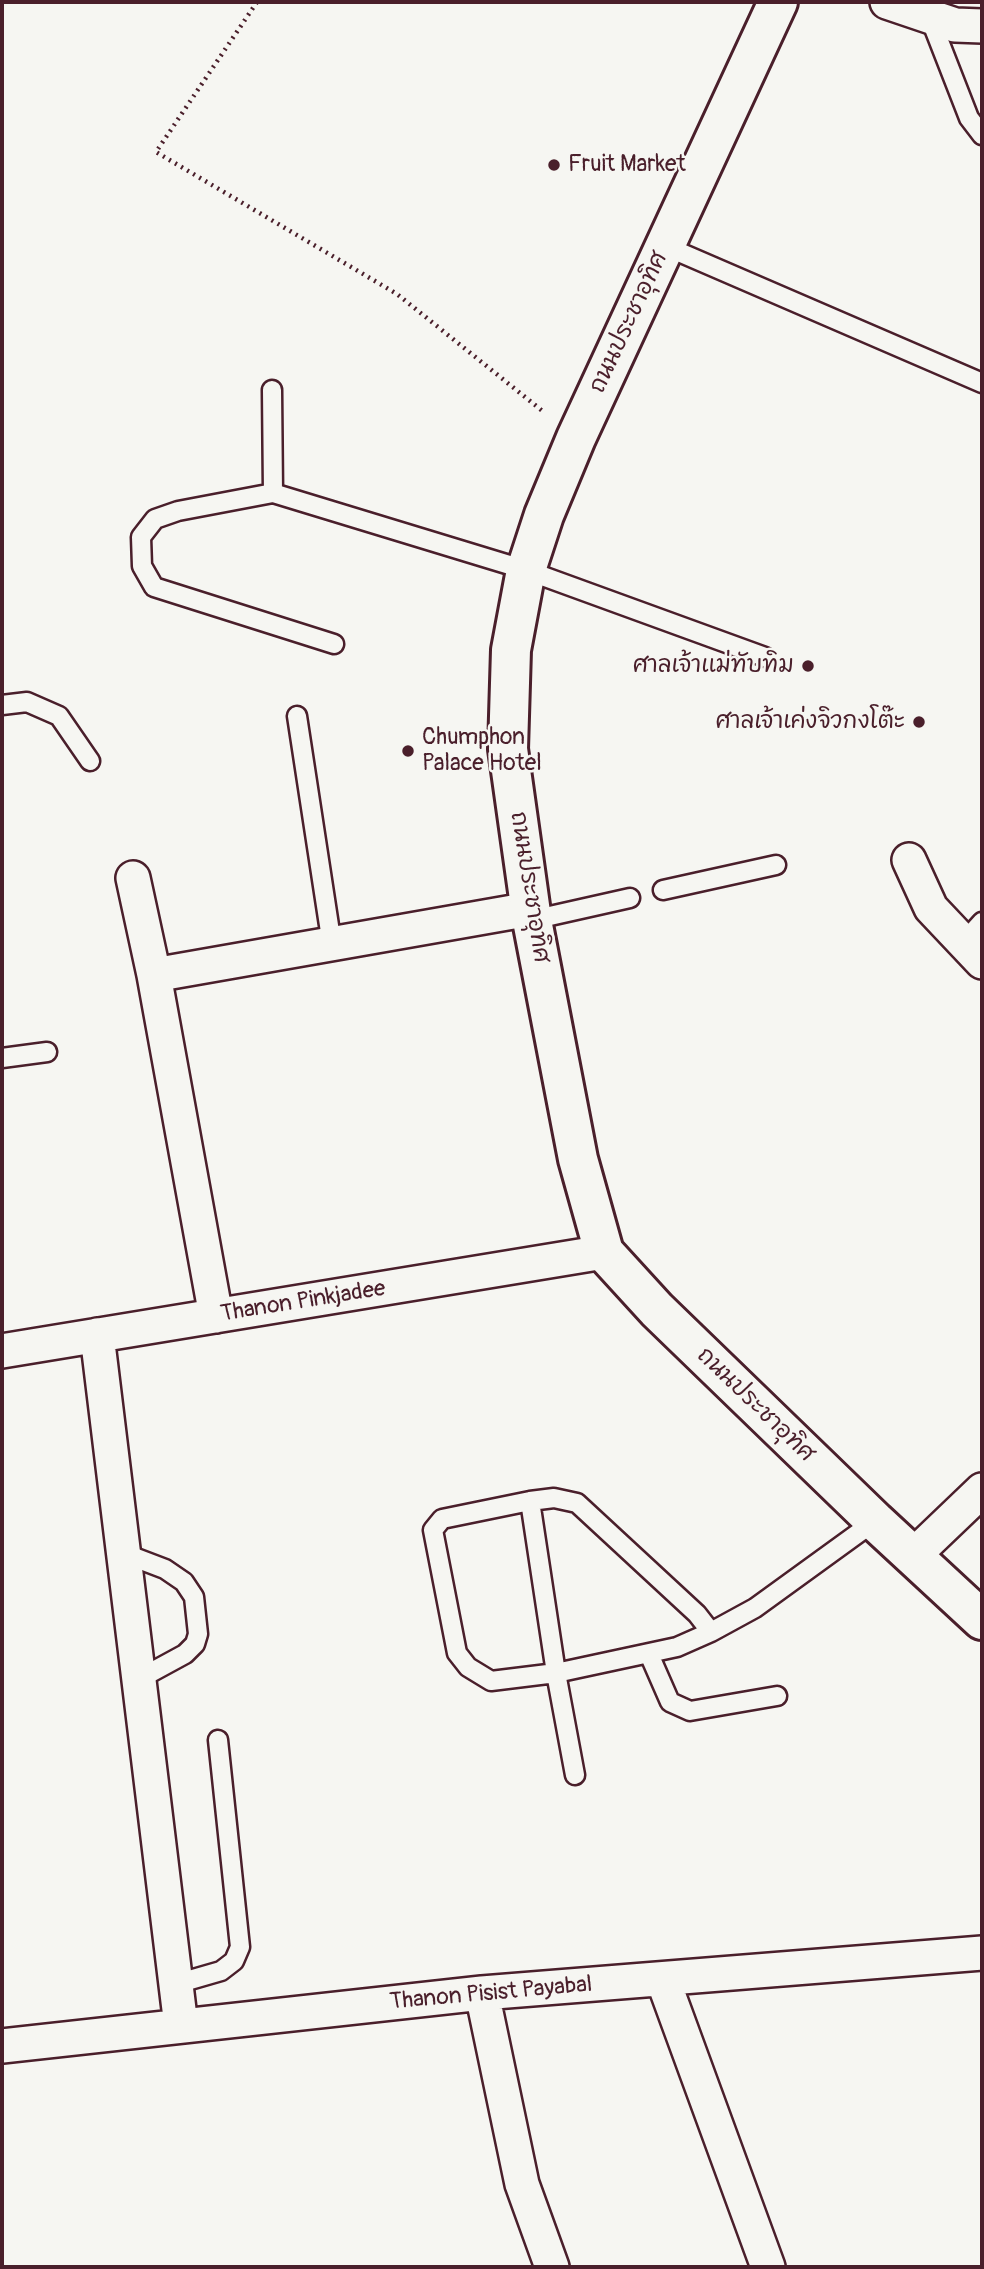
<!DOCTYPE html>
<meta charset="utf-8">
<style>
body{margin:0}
#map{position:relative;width:984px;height:2269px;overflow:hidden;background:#f6f6f2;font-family:Pangolin,sans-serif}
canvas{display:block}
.frame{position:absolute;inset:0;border:4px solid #4a1f2b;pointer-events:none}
</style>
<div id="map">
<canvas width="984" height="2269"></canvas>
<div class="frame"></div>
</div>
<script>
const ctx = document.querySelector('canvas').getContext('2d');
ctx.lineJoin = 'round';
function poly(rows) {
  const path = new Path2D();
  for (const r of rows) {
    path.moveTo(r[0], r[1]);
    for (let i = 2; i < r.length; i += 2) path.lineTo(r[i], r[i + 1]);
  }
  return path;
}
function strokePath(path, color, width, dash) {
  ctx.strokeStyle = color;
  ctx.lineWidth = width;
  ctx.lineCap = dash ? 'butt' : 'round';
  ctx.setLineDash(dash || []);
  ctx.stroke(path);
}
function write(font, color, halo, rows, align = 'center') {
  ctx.font = font + ' Pangolin,"Playpen Sans Thai",sans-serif';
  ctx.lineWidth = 5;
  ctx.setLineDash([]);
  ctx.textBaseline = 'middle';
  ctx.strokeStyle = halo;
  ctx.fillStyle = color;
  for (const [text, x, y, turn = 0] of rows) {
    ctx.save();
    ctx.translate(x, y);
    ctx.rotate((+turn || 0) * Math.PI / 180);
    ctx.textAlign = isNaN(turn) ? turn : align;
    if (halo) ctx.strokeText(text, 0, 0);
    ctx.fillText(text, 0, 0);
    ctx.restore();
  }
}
const path = poly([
 [257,2,156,152,397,294,545,413]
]);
const service = poly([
 [930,18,969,118,982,135],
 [665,246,982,383],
 [272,390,273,493],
 [334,644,154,587,142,566,141,537,155,519,178,511,273,493,526,570,765,657],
 [2,705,27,702,59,716,90,761],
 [297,716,332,945],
 [663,890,776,865],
 [532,920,630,898],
 [964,942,982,922],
 [2,1058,47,1052],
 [530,1501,556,1673,575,1775],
 [123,1553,165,1569,184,1582,194,1597,198,1634,195,1644,185,1654,139,1679],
 [711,1632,697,1614,577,1503,554,1498,530,1501,442,1519,433,1530,457,1653,468,1667,491,1681,556,1673,677,1647,711,1632,755,1608,875,1521],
 [649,1654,670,1702,690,1711,777,1696],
 [176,1984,221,1971,234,1961,240,1947,218,1740]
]);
const minor = poly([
 [887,2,955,25,982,26],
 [909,860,931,908,982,962],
 [133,878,154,975],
 [216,1316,154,975,530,909],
 [97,1335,181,2026],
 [2,1351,604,1252],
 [912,1557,982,1490],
 [663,1980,768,2267],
 [482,1993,522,2184,552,2267],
 [2,2046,482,1993,982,1953]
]);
const tertiary = poly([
 [778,2,576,438,544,515,526,570,511,650,508,749,532,920,578,1159,604,1252,657,1310,875,1521,982,1620]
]);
const markers = [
 [554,165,7,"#4a1f2b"],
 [808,666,7,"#4a1f2b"],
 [919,722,7,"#4a1f2b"],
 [408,751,7,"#4a1f2b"]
];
const poiNames = [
 ["Fruit Market",568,165],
 ["ศาลเจ้าแม่ทับทิม",794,666,"right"],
 ["ศาลเจ้าเค่งจิวกงโต๊ะ",905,722,"right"],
 ["Chumphon",422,738],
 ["Palace Hotel",422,764]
];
const streetNames = [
 ["ถนนประชาอุทิศ",629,323,-65],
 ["ถนนประชาอุทิศ",529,887,81],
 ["Thanon Pinkjadee",303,1302,-9],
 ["ถนนประชาอุทิศ",755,1405,44],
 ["Thanon Pisist Payabal",491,1994,-5]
];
strokePath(service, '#4a1f2b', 23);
strokePath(minor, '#4a1f2b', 38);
strokePath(tertiary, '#4a1f2b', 44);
strokePath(path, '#4a1f2b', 4.5, [2, 5]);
strokePath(service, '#f6f6f2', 18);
strokePath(minor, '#f6f6f2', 33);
strokePath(tertiary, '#f6f6f2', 38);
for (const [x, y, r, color] of markers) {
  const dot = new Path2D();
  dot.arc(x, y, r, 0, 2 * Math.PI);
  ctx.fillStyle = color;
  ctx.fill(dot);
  strokePath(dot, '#f6f6f2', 2.5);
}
write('23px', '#4a1f2b', '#f6f6f2', poiNames, 'left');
write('23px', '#4a1f2b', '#f6f6f2', streetNames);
</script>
